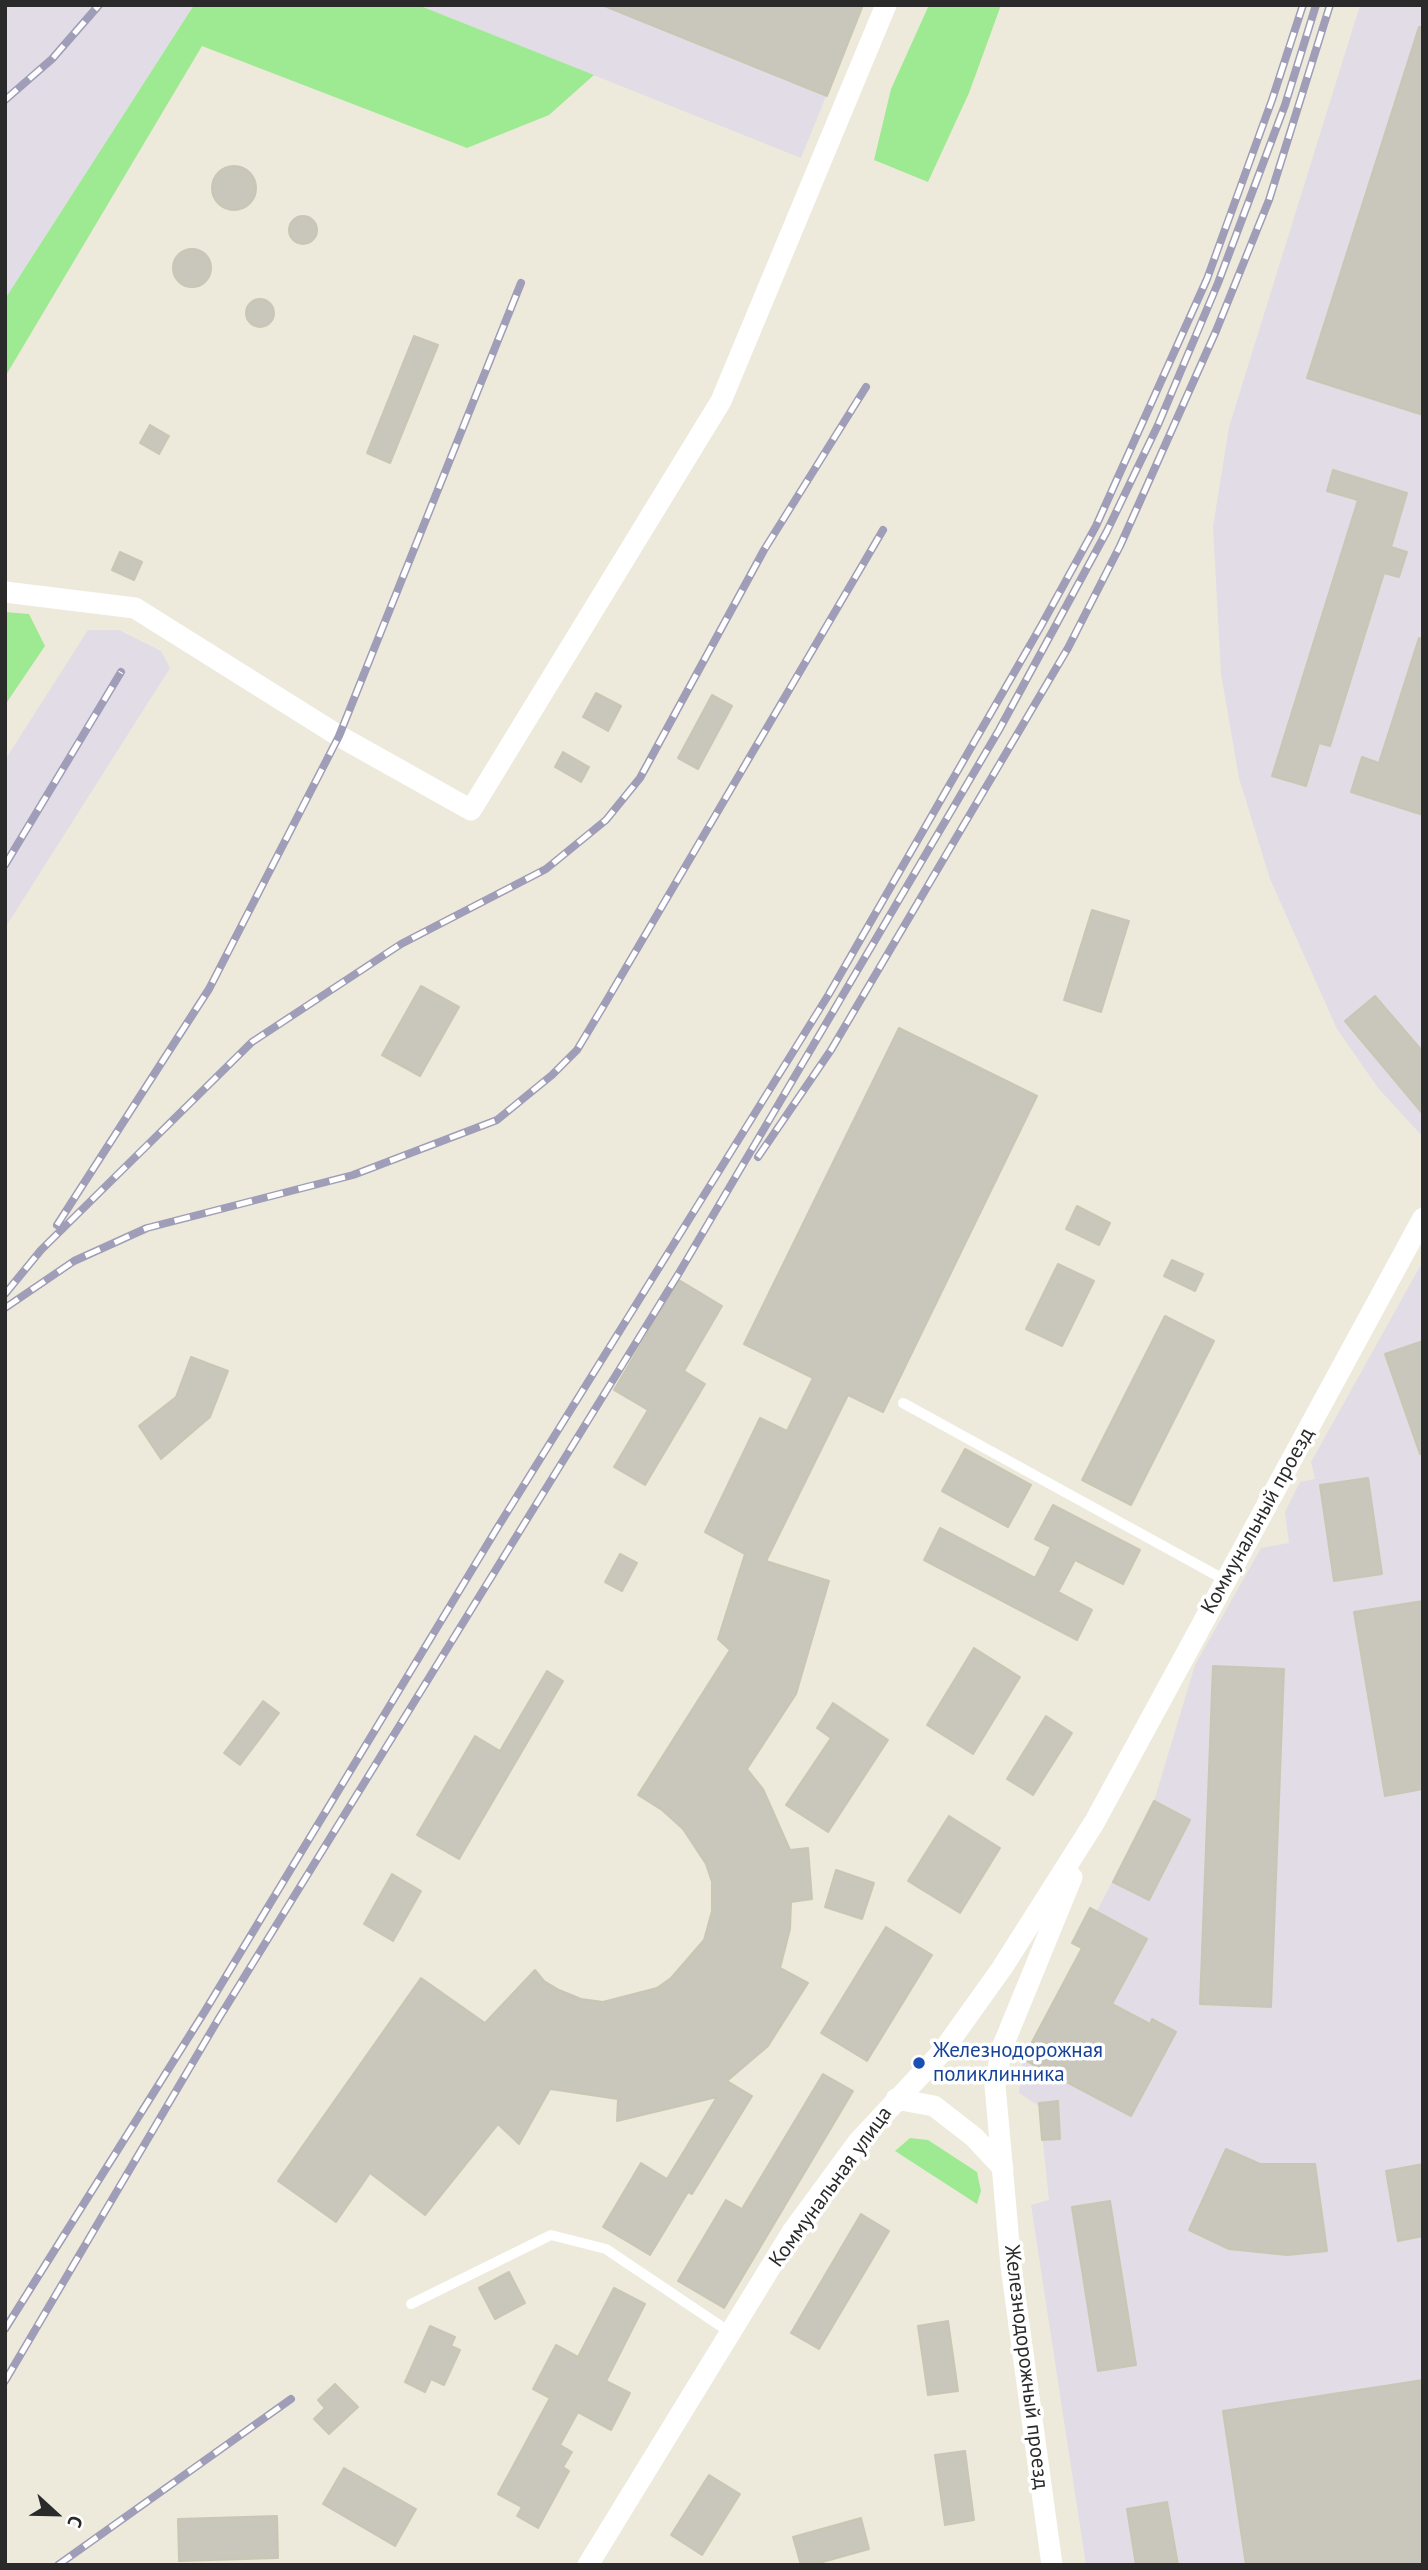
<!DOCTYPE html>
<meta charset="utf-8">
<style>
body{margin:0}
#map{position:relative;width:1428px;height:2570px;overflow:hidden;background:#eeeadb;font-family:"PT Sans",sans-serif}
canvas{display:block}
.frame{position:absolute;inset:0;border:7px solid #2a2a2a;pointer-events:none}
.north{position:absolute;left:21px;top:2479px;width:70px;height:70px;-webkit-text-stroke:5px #fff;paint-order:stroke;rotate:112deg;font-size:19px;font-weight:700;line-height:28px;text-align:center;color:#2a2a2a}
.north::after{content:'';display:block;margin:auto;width:24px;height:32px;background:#2a2a2a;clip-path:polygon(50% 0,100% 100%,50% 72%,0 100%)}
</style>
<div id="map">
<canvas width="1428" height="2570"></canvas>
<div class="frame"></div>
<div class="north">С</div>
</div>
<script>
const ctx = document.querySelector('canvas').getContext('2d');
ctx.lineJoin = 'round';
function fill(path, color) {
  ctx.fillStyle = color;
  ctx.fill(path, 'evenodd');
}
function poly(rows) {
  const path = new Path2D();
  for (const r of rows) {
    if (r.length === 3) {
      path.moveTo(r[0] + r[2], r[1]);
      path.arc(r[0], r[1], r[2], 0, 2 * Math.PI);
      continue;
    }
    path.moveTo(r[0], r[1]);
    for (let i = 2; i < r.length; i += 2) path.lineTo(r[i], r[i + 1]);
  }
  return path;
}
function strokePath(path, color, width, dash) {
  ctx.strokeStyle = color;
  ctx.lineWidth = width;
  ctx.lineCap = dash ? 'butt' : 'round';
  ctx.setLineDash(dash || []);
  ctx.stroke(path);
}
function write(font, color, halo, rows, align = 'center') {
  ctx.font = font + ' "PT Sans",sans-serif';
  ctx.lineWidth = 7;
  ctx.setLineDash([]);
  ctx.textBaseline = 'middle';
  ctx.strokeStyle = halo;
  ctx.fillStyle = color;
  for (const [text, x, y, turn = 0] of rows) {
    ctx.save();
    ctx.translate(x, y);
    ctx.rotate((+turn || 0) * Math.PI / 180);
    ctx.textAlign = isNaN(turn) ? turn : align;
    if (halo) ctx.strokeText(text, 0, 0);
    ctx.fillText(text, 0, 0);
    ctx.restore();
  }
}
const industrial = poly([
 [5,5,194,5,5,299],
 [418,5,863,5,801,158],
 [1360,5,1423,5,1423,1137,1378,1088,1337,1029,1270,879,1239,778,1221,674,1213,527,1229,427],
 [88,630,119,630,161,651,170,668,5,928,5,760],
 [1423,1261,1423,2565,1086,2565,1031,2205,1049,2200,1039,2106,1019,2093,1023,2059,1082,1949,1072,1943,1090,1908,1097,1911,1154,1801,1195,1665,1261,1548,1289,1543,1285,1512,1300,1482,1315,1479,1311,1462]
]);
const green = poly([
 [194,5,418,5,594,75,549,115,467,148,202,46,5,377,5,299],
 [929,5,1001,5,969,93,928,182,874,160,891,89],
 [5,612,29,614,45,646,5,705],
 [910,2138,928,2140,977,2172,981,2191,977,2204,895,2151]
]);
const building = poly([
 [602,5,863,5,827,96,602,5],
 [1419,27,1423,27,1423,415,1307,378,1419,27],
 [234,188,22],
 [303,230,14],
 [192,268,19],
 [260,313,14],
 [414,336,438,345,390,463,367,453,414,336],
 [150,425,169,436,159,454,140,443,150,425],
 [1333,470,1407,493,1391,547,1407,552,1399,577,1384,573,1330,746,1319,743,1306,786,1272,776,1358,500,1327,491,1333,470],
 [120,552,142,562,134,580,112,570,120,552],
 [1419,638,1423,639,1423,815,1351,792,1362,757,1379,763,1419,638],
 [596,693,621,706,608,731,583,717,596,693],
 [712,695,732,706,698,769,678,758,712,695],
 [563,752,589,767,581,782,555,767,563,752],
 [1092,910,1129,921,1101,1012,1064,1000,1092,910],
 [421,986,459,1007,420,1076,382,1055,421,986],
 [1375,996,1423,1052,1423,1114,1345,1021,1375,996],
 [899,1028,1037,1096,883,1412,848,1395,766,1561,829,1581,796,1694,747,1769,763,1789,790,1850,808,1848,812,1899,791,1902,790,1929,780,1968,808,1983,768,2046,727,2081,752,2096,692,2194,688,2192,650,2255,603,2227,641,2163,667,2179,717,2097,617,2121,618,2099,550,2089,519,2144,498,2124,425,2215,370,2173,336,2222,278,2181,421,1978,485,2023,535,1970,544,1981,559,1990,581,1999,603,2002,657,1988,671,1978,704,1940,712,1911,712,1882,706,1864,683,1829,662,1810,638,1795,730,1650,718,1639,745,1554,705,1532,760,1418,787,1431,813,1378,744,1344,899,1028],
 [1077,1206,1110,1223,1099,1245,1066,1229,1077,1206],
 [1172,1260,1203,1274,1195,1291,1164,1276,1172,1260],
 [1058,1264,1094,1281,1062,1346,1026,1329,1058,1264],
 [679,1280,722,1306,684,1371,705,1384,645,1485,614,1467,648,1410,614,1390,679,1280],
 [1165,1316,1214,1341,1131,1505,1082,1480,1165,1316],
 [1423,1341,1423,1453,1420,1454,1385,1354,1423,1341],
 [191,1357,228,1371,210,1417,161,1459,139,1426,176,1397,191,1357],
 [965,1449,1031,1485,1008,1527,942,1491,965,1449],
 [1368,1478,1382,1574,1334,1581,1320,1485,1368,1478],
 [1053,1505,1140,1550,1123,1584,1075,1560,1058,1592,1092,1610,1077,1640,924,1560,940,1528,1035,1578,1051,1547,1035,1539,1053,1505],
 [620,1554,637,1563,622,1591,605,1582,620,1554],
 [1423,1601,1423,1789,1385,1796,1354,1612,1423,1601],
 [974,1648,1020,1677,973,1754,927,1725,974,1648],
 [1213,1666,1284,1669,1271,2007,1200,2004,1213,1666],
 [547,1671,563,1681,459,1859,417,1835,475,1736,500,1751,547,1671],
 [263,1701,279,1713,240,1765,224,1753,263,1701],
 [833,1703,888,1740,828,1832,786,1805,831,1738,817,1728,833,1703],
 [1046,1716,1072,1733,1033,1795,1007,1779,1046,1716],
 [1154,1801,1190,1820,1149,1900,1113,1882,1154,1801],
 [949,1816,1000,1848,960,1913,908,1881,949,1816],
 [836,1870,874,1883,862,1919,825,1907,836,1870],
 [392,1874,421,1891,393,1941,364,1924,392,1874],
 [1090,1908,1147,1939,1112,2004,1150,2024,1152,2019,1176,2032,1131,2116,1023,2059,1082,1948,1072,1943,1090,1908],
 [886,1927,932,1955,867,2061,821,2033,886,1927],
 [823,2074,853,2091,724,2308,678,2281,726,2200,742,2209,823,2074],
 [1058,2101,1060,2139,1042,2140,1039,2103,1058,2101],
 [1226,2149,1260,2164,1315,2164,1327,2251,1287,2255,1229,2249,1189,2230,1226,2149],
 [1423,2164,1423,2236,1398,2241,1386,2171,1423,2164],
 [1110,2201,1136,2365,1098,2371,1072,2207,1110,2201],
 [861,2214,889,2231,819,2349,791,2333,861,2214],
 [509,2272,525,2303,495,2319,479,2288,509,2272],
 [614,2288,645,2304,606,2381,630,2393,611,2430,578,2412,560,2445,572,2452,563,2467,569,2471,538,2528,517,2516,522,2507,498,2494,550,2398,533,2389,556,2345,578,2357,614,2288],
 [948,2321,958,2391,928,2395,918,2326,948,2321],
 [430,2326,455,2337,451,2346,460,2350,444,2385,431,2379,425,2392,405,2382,430,2326],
 [1423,2380,1423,2565,1246,2565,1223,2411,1423,2380],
 [335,2384,358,2407,329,2434,314,2419,325,2408,318,2400,335,2384],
 [965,2451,974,2520,945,2525,935,2455,965,2451],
 [344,2468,416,2509,395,2546,323,2504,344,2468],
 [709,2475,740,2494,702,2555,671,2535,709,2475],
 [1167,2502,1178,2565,1136,2565,1127,2509,1167,2502],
 [277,2516,278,2558,179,2561,178,2519,277,2516],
 [861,2518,869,2549,812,2565,801,2565,793,2537,861,2518]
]);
const service = poly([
 [903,1403,1225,1580],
 [411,2304,551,2235,606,2249,731,2333]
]);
const minor = poly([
 [5,592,135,608,339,736,471,810,721,401,886,5],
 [896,2099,934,2106,974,2137,1003,2168],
 [588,2565,792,2232,858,2142,942,2052,1002,1968,1094,1823,1423,1218],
 [1052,2565,1011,2266,995,2085,1002,2048,1072,1877]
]);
const rail = poly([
 [5,100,52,59,99,5],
 [5,865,121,672],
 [758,1157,831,1050,1068,648,1120,546,1216,331,1269,200,1330,5],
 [57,1225,209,989,339,736,521,283],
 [5,1294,41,1250,252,1042,401,944,546,869,606,820,640,778,764,550,866,387],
 [5,1308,74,1261,147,1228,353,1175,497,1120,552,1075,577,1050,607,1000,883,530],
 [5,2329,205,2011,496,1530,829,994,1041,626,1096,526,1207,279,1272,100,1303,5],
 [5,2381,219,2018,679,1273,999,730,1107,531,1158,425,1218,283,1285,105,1316,5],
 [58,2565,291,2399]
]);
const markers = [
 [919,2063,7,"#1a4fb4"]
];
const streetNames = [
 ["Коммунальный проезд",1258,1521,-61],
 ["Коммунальная улица",831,2187,-54],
 ["Железнодорожный проезд",1026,2367,83]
];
const transitNames = [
 ["Железнодорожная",933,2051],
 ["поликлинника",933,2075]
];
fill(industrial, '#e1dce6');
fill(green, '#9eea92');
fill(building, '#c9c6bb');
strokePath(building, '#c9c6b4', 2);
strokePath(service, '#fff', 10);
strokePath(minor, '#fff', 21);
strokePath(rail, '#9f9db7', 8);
strokePath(rail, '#fff', 5, [16]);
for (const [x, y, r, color] of markers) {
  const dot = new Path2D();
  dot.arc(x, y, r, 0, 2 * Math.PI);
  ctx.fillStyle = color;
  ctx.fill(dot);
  strokePath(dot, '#fff', 2.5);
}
write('21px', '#2a2a2a', '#fff', streetNames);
write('21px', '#164399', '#fff', transitNames, 'left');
</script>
